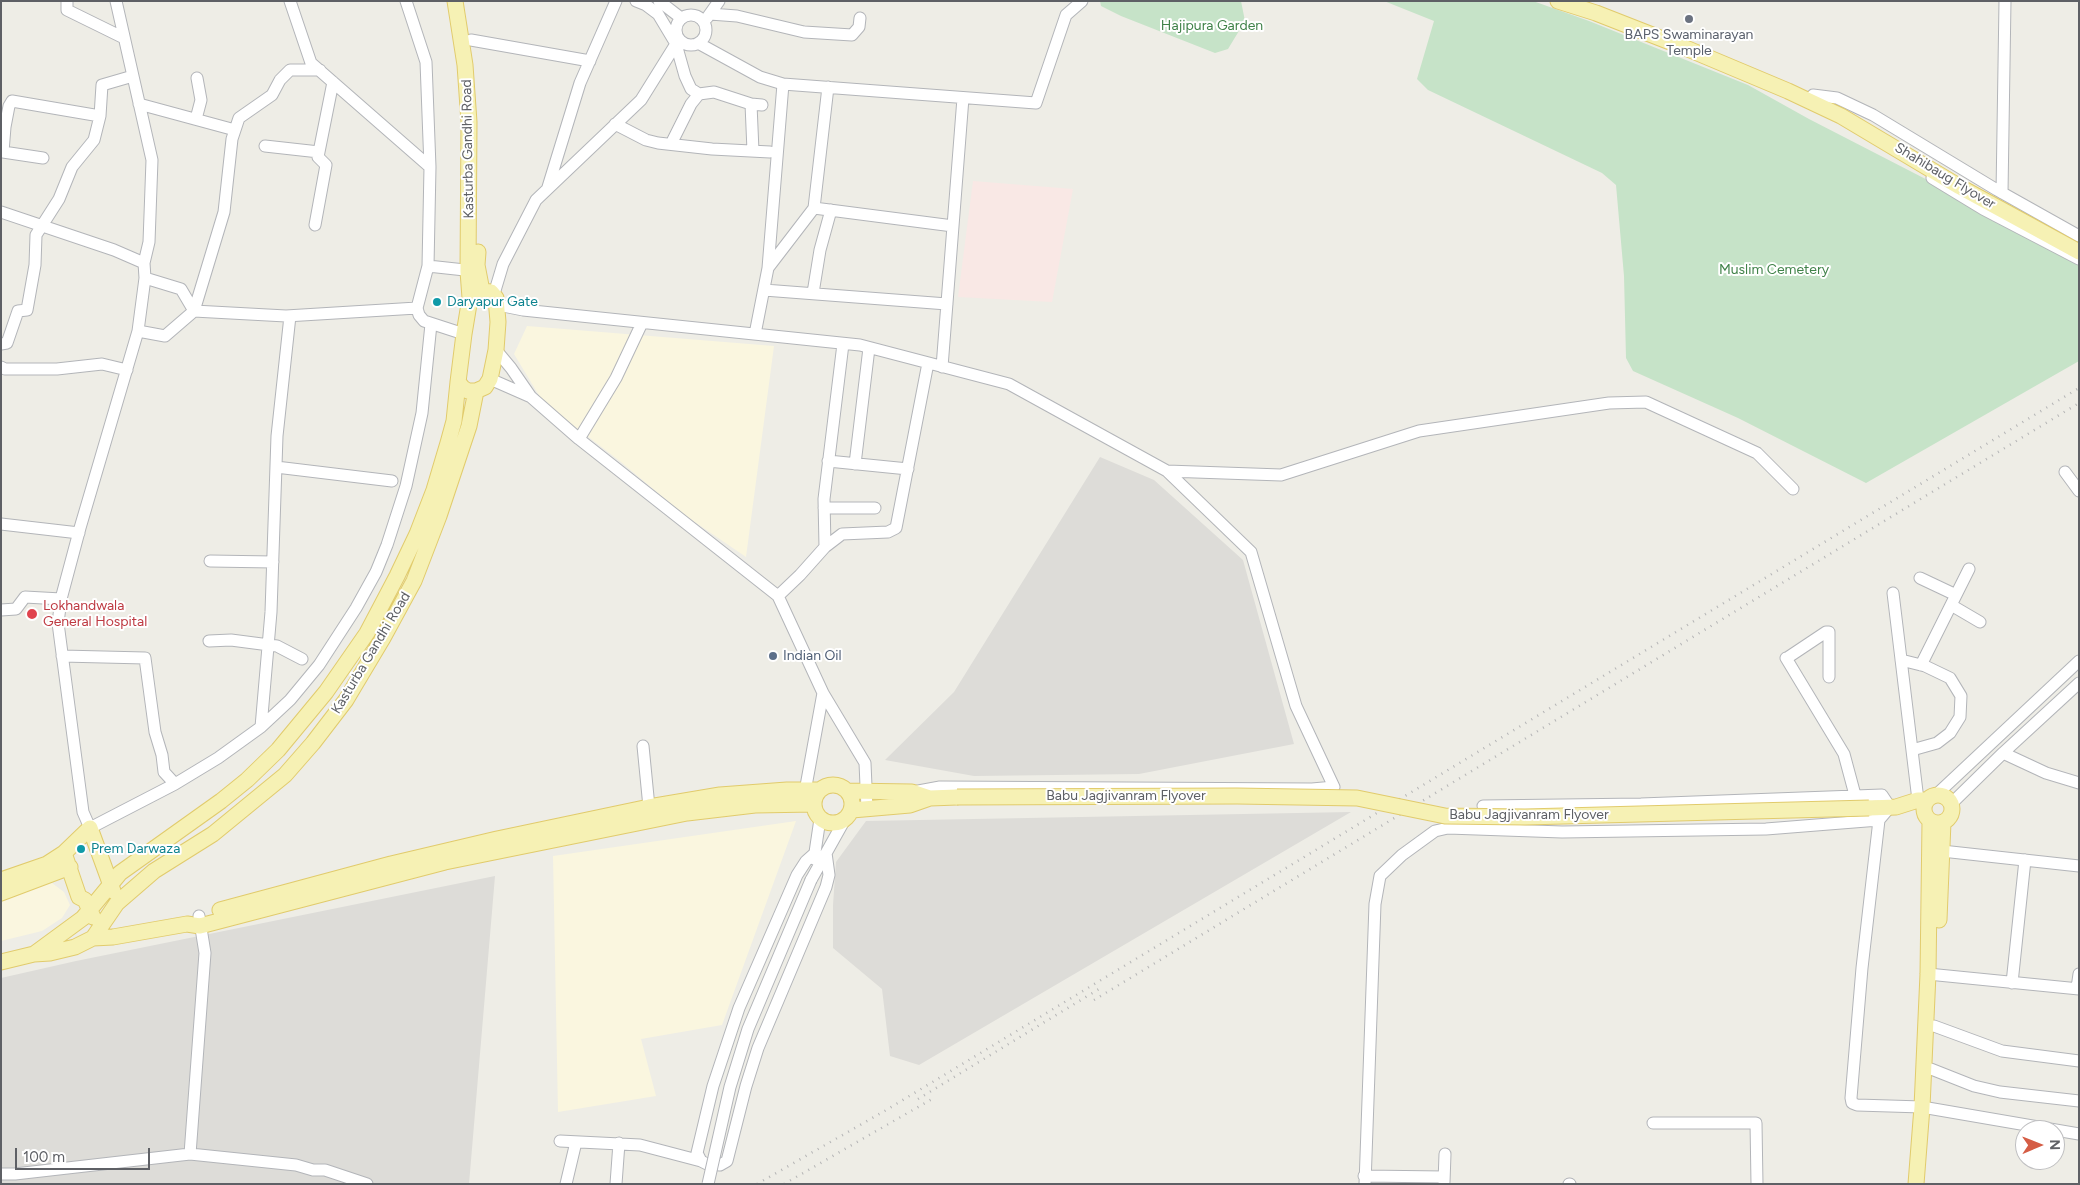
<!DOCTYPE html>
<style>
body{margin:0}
#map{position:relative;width:2080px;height:1185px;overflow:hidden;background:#eeede6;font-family:Figtree,sans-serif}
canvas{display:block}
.frame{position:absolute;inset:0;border:2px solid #5e6065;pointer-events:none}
.north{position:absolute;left:2015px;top:1120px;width:50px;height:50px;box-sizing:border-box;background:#fff;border:1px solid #bfbfc1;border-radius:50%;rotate:89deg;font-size:14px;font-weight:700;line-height:20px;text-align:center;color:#5e6065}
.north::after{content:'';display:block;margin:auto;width:18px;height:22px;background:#d55d45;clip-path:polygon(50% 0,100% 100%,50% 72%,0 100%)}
.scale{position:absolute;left:15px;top:1148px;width:135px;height:22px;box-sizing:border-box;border:2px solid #5e6065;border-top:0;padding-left:6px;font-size:15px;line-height:18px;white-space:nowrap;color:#5e6065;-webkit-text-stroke:4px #fff;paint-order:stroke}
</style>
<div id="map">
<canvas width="2080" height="1185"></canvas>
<div class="frame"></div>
<div class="north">N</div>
<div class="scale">100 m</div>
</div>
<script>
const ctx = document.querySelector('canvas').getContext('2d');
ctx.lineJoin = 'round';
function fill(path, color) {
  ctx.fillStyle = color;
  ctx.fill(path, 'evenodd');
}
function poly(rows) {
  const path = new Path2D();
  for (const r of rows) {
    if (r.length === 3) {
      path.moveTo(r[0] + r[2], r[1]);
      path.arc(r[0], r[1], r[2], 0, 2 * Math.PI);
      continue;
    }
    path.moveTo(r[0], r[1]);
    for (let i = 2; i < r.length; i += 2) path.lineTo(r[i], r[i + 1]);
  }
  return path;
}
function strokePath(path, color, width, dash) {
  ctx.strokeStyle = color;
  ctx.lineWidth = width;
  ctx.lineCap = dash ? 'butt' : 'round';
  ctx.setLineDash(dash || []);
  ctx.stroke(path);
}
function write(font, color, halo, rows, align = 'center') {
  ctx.font = font + ' Figtree,sans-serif';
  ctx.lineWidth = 4;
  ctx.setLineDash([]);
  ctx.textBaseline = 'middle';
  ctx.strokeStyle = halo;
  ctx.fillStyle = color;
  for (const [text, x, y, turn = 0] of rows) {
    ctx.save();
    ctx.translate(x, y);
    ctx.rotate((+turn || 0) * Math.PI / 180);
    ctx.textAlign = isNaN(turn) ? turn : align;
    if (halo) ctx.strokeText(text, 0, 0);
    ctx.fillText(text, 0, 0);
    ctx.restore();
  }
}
const commercial = poly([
 [527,326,774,346,746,557,683,514,621,462,543,402,514,354],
 [796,821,722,1025,641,1039,656,1096,558,1112,553,856],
 [52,883,64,892,70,905,62,918,42,931,1,941,1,894]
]);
const industrial = poly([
 [1100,457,1154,480,1243,560,1294,744,1139,774,974,776,885,760,954,692],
 [1351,812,919,1065,890,1056,882,989,833,948,833,905,836,862,866,821],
 [495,876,469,1184,1,1184,1,978,76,961]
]);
const medical = poly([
 [973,181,1073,189,1052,302,958,297]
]);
const green = poly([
 [1100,1,1241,1,1245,21,1228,49,1215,53,1121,16,1101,6],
 [1384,1,1533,1,1589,21,1748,85,1809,119,2079,258,2079,361,1866,483,1738,418,1633,371,1626,358,1624,276,1616,185,1602,173,1428,90,1417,79,1434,21]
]);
const minor = poly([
 [67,1,67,10,124,38],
 [116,1,152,160,149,242,144,263,145,278,138,331,80,528,61,599,58,623,83,812,90,828,175,784,218,758,261,727,290,700,319,665,356,608,376,572,387,545,406,486,422,413,431,324],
 [290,1,311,63,430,167],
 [406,1,426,62,430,167,428,266],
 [636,1,646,5,658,14,676,44,685,76,691,89,699,94],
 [659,1,681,18],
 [710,14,737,16,804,32,852,35,859,27,860,18],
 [691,30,15],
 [707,18,719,1],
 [471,40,590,61],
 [698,43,760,77,783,84,1036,103,1066,15,1082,1],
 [1813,95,1837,98,1873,115,1997,190,2079,236],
 [139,104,235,130],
 [751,104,753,151],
 [196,119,201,100,197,78],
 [615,124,646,140,658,143,712,149,770,152],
 [671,144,691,104,699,94,714,92,751,104,762,105],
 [265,146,319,152],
 [43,158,3,152,5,127,9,106,12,101,100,116],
 [1932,178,1983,209,2079,259],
 [548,187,580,83,616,1],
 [2002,193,2005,1],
 [814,208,953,226],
 [1,212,114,250,144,263],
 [315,225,326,165,318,157,333,82],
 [768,268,814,208,828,87],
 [145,278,181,289,194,311],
 [764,290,947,304],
 [813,293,820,250,831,210],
 [494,294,503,264,536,200,641,100,679,39],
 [498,305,523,310,860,345,1009,384,1167,471,1251,552,1296,706,1334,787,1312,789,940,787,913,792],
 [194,311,286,316,417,308],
 [138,331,165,336,194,311,224,212,232,139,239,118,272,95,280,80,290,70,320,70],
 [464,334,424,321,419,315,417,308,428,266,474,271],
 [755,334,768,268,783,84],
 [1,344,7,343,18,311,27,310,35,265,36,235,59,199,72,167,94,140,100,116,102,85,133,76],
 [496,350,511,368,531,397,579,439,778,596,823,693,865,763,867,809],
 [1,367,5,369,57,369,102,364,127,370],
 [942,367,963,98],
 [490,379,531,397],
 [579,439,616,378,642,323],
 [828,461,908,469],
 [855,464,869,348],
 [276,467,392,481],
 [1167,471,1281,475,1419,431,1609,403,1646,402,1757,453,1793,489],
 [2065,472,2079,491],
 [824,508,875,508],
 [1,524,79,533],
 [825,547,824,499,843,344],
 [210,561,273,562],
 [1920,578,1956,595],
 [1893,593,1918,800],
 [778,596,800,575,825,547,842,534,888,532,896,528,928,363],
 [1951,605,1980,622],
 [1,610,16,609,25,597,61,599],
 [209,641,231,640,277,646,302,659],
 [62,656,145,658,155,732,162,755,164,772,175,784],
 [1786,658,1844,754,1855,795],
 [1787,658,1826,632,1829,632,1829,677],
 [1901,660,1925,666,1950,678,1961,696,1960,717,1950,733,1937,743,1912,750],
 [1921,665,1969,569],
 [261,727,271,612,277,436,290,316],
 [643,746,649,807],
 [2003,753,2046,773,2079,783],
 [1936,795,2079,661],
 [804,797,823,693],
 [1951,804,2003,753,2079,683],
 [1879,820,1862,968,1851,1098,1852,1103,1857,1105,1922,1107,2079,1134],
 [1942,851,2079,866],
 [815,853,806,861,797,875,739,1008,713,1086,697,1153,701,1161,707,1164,720,1165,727,1161,746,1086,758,1048,826,887,829,875,826,853],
 [814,859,820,819],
 [811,880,844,821],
 [1928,974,2079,989],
 [2012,983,2025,860],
 [2077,988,2079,974],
 [1934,1026,2002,1051,2079,1061],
 [1931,1069,1974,1086,2000,1092,2079,1101],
 [1653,1123,1756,1123,1757,1184],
 [560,1141,640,1145,701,1161],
 [190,1154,205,953,199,916],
 [1,1174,15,1174,190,1154,296,1165,313,1170,325,1170,367,1184],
 [1364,1176,1444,1177],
 [1444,1182,1445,1154],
 [566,1184,576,1142],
 [616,1184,619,1143],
 [1365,1184,1375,904,1380,876,1402,855,1435,831,1448,828,1562,832,1766,829,1879,820,1890,807,1882,795,1641,804,1483,806],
 [1569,1184,1570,1184]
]);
const major = poly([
 [455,1,465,65,469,122,468,271,470,298],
 [1558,1,1596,13,1688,49,1788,91,1841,116,1960,187,2079,252],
 [478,252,477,265,482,291],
 [482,291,491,292,496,298,498,322,496,350,490,379,485,387,476,391,468,391,463,388,458,382,464,334,470,298,482,291],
 [833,804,19],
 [848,791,912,792,930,798,957,797],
 [1938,809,14],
 [1869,808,1896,807,1918,800,1927,800],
 [852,810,910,805,930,798],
 [64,853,79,897,85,900,93,917],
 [1,880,47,864,64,853,90,828,113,891],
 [1,893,70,867],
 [220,910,391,864,497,839,649,807,720,795,787,790,820,790],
 [1939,920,1943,822],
 [93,938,117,903,154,871,213,834,285,775,313,743,346,700,383,638,414,581,439,516,469,426,476,391],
 [34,954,50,953,75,947,93,938,113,937,187,924,200,926,445,862,687,813,755,805,814,804],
 [1,962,34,954,83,918,120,873,221,801,247,780,278,750,326,692,367,633,397,576,417,534,434,490,448,443,454,421,458,382],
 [1916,1184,1922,1107,1928,974,1930,821]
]);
const rail = poly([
 [1094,1000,2079,403],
 [918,1099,1099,989],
 [757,1184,888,1109,2079,388],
 [784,1184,932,1099]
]);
const minorBridge = poly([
 [708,1184,730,1087,748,1029,811,880]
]);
const majorBridge = poly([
 [957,797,1237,796,1357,798,1445,816,1525,817,1869,808]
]);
const markers = [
 [1689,19,5,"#6b7280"],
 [437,302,5,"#0f9aa8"],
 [32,614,6,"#e0444e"],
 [773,656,5,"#5c6f8a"],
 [81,849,5,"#0f9aa8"]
];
const parkNames = [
 ["Hajipura Garden",1212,26],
 ["Muslim Cemetery",1774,270]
];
const worshipNames = [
 ["BAPS Swaminarayan",1689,35],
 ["Temple",1689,51]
];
const streetNames = [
 ["Kasturba Gandhi Road",468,149,-91],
 ["Shahibaug Flyover",1945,176,31],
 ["Kasturba Gandhi Road",371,653,-59],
 ["Babu Jagjivanram Flyover",1126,796],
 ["Babu Jagjivanram Flyover",1529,815]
];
const cultureNames = [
 ["Daryapur Gate",447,302],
 ["Prem Darwaza",91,849]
];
const healthNames = [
 ["Lokhandwala",43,606],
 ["General Hospital",43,622]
];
const serviceNames = [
 ["Indian Oil",783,656]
];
fill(commercial, '#faf6df');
fill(industrial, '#dddcd8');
fill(medical, '#f9e8e5');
fill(green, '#c6e3c8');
strokePath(minor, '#b3b5b9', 13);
strokePath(major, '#e1cb6c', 17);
strokePath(minor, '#fff', 11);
strokePath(major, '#f6f1b4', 15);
strokePath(rail, '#b4b4b5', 2.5, [1, 6]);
strokePath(minorBridge, '#b3b5b9', 13, []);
strokePath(majorBridge, '#e1cb6c', 17, []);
strokePath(minorBridge, '#fff', 11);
strokePath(majorBridge, '#f6f1b4', 15);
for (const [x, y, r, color] of markers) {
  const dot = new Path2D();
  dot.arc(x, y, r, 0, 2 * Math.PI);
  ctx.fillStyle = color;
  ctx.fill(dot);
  strokePath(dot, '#fff', 2);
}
write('14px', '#408249', '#fff', parkNames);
write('14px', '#5b616d', '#fff', worshipNames);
write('14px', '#5e6065', '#fff', streetNames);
write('14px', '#0d838f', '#fff', cultureNames, 'left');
write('14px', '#be3a42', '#fff', healthNames, 'left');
write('14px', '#4e5e75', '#fff', serviceNames, 'left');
</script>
